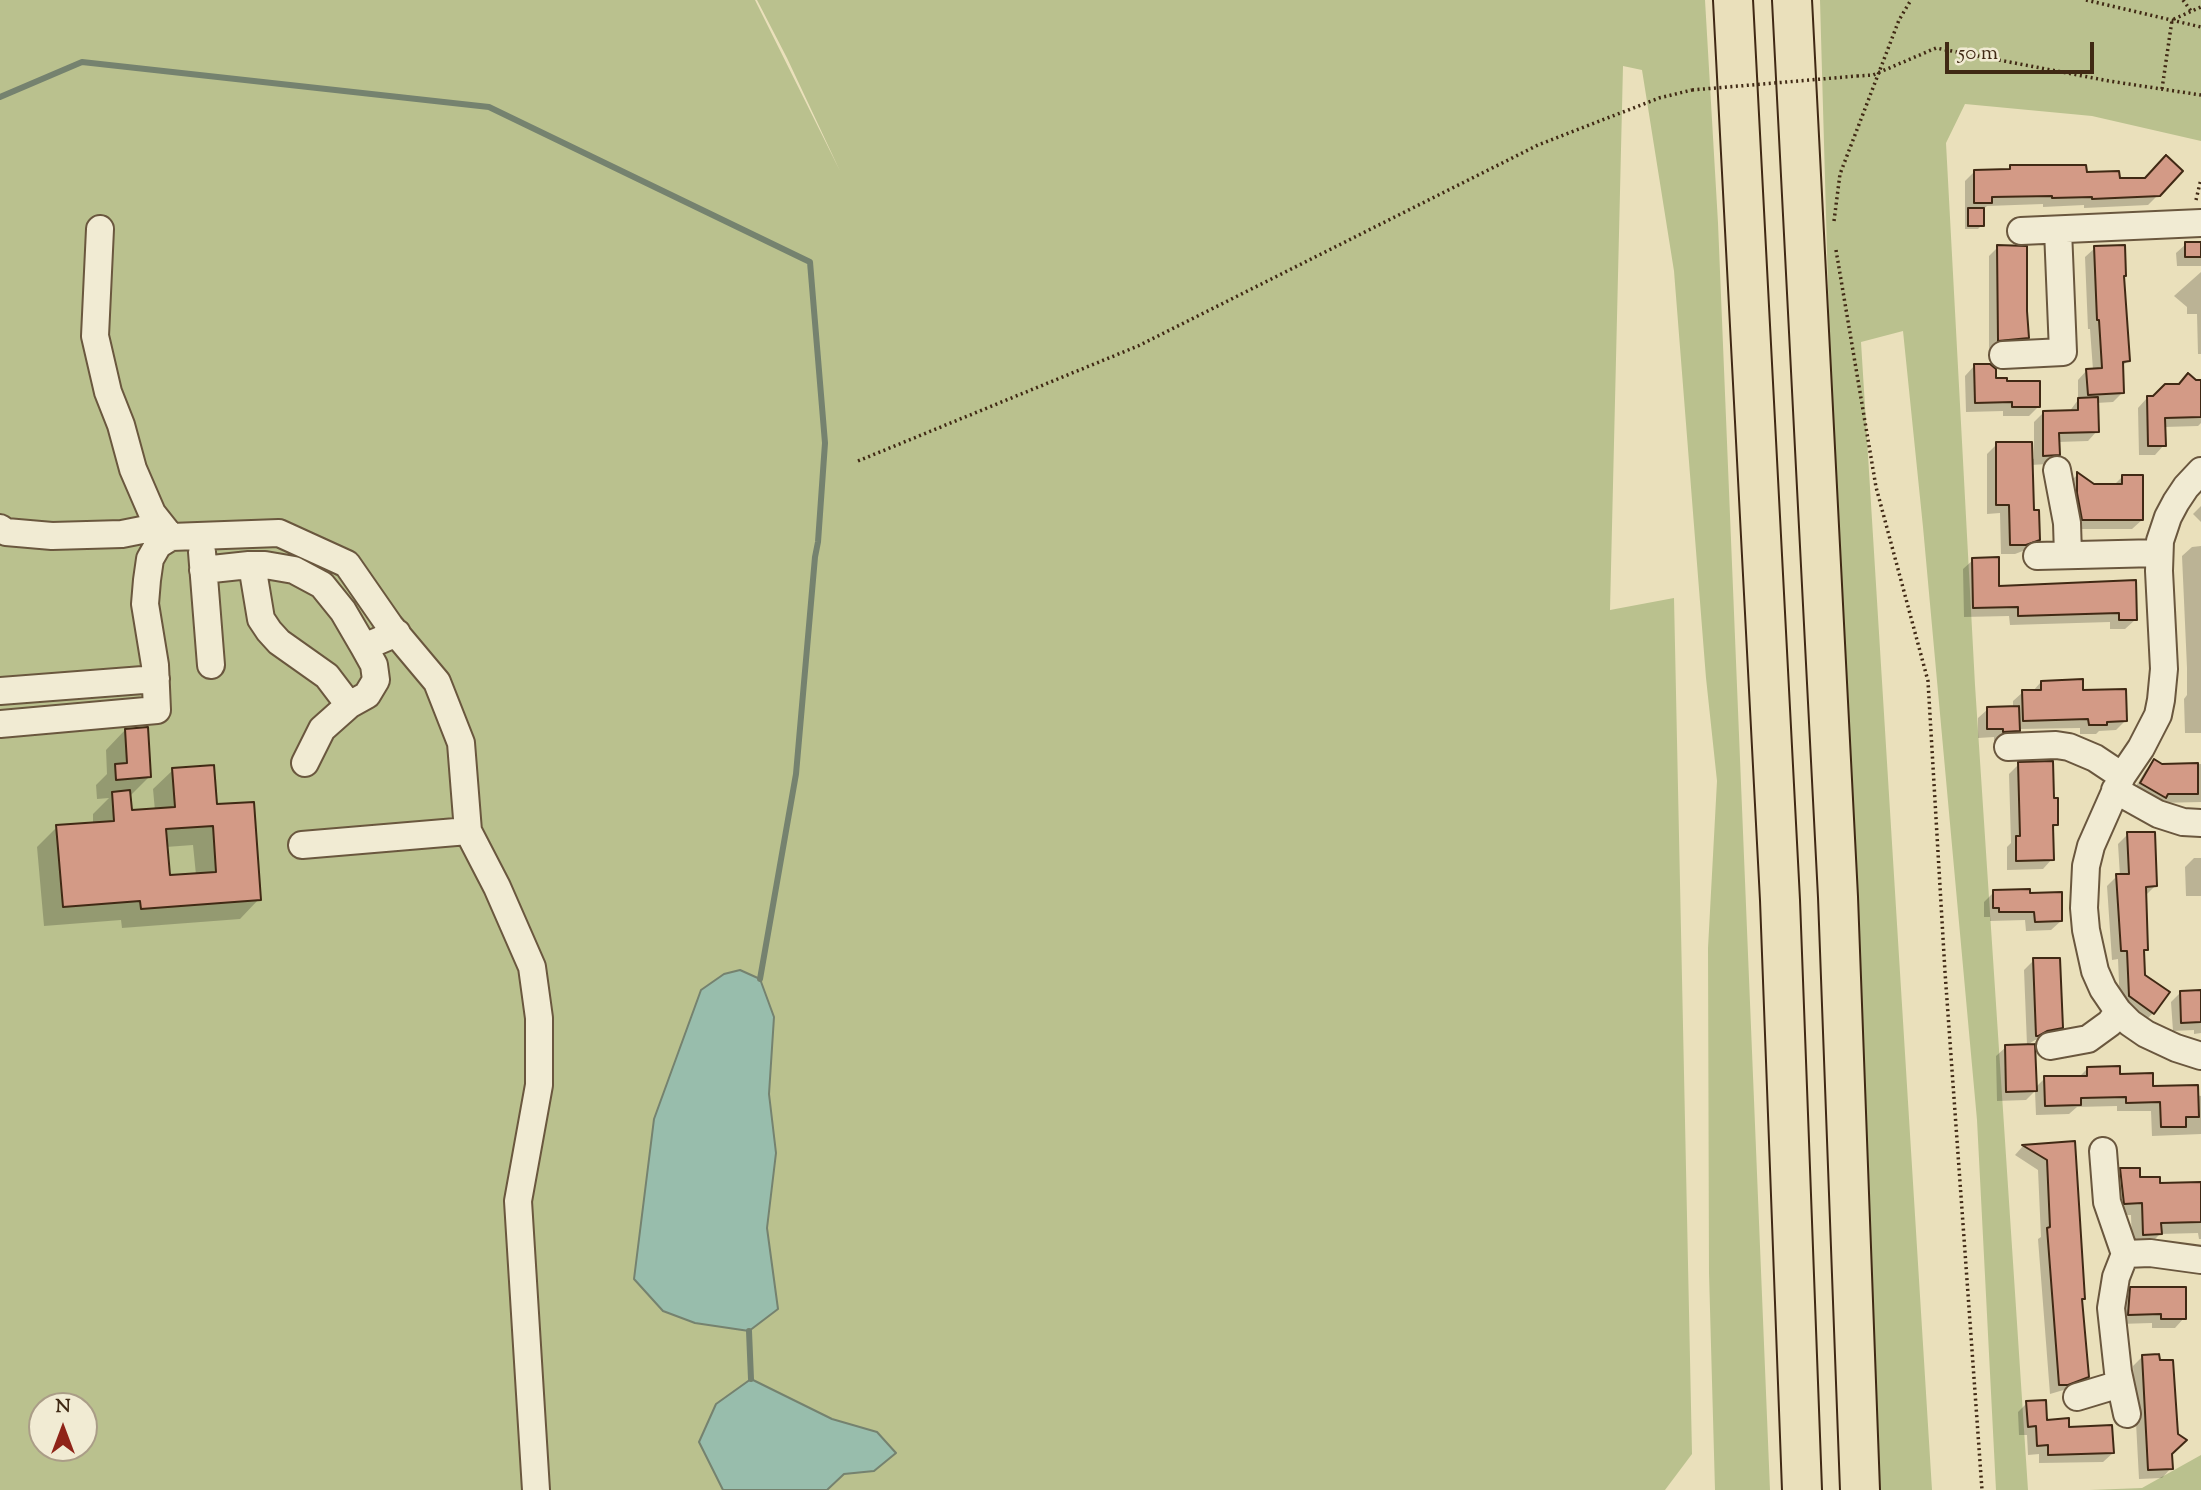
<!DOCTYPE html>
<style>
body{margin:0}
#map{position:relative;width:2201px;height:1490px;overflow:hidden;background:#eae0bb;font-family:"Sorts Mill Goudy",serif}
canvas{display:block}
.north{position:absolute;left:28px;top:1392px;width:70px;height:70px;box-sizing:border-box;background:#f1ebd3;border:2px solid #aa9d87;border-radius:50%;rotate:0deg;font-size:19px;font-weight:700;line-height:28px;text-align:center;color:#402914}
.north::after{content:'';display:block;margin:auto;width:24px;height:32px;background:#8f2418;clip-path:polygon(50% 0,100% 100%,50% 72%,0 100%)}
.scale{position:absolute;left:1945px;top:42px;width:149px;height:32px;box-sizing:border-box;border:4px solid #402914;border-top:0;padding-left:9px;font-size:21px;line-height:24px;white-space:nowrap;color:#402914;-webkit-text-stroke:5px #f1ebd3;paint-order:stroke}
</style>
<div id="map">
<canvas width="2201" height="1490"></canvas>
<div class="north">N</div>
<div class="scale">50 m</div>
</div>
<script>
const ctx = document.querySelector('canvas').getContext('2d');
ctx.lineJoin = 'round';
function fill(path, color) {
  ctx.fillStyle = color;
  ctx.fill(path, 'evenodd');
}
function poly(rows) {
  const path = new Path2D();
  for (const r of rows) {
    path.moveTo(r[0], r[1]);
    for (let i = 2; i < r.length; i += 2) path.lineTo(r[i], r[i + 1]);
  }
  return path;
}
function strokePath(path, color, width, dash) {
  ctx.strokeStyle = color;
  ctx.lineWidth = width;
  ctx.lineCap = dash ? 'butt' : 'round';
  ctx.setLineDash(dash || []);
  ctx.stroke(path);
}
const green = poly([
 [0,0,755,0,840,171,787,58,757,0,1705,0,1718,223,1770,1490,1715,1490,1709,1273,1708,948,1717,781,1706,678,1674,271,1642,70,1623,66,1610,610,1674,598,1692,1454,1665,1490,0,1490],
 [42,1406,84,1406,84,1448,42,1448],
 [1820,0,2201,0,2201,141,2092,116,1965,104,1946,143,1975,685,2028,1490,1996,1490,1977,1120,1923,527,1903,331,1861,342,1932,1490,1874,1490,1837,611],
 [2201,1455,2201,1490,2090,1490,2142,1488]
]);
const water = poly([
 [740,970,760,979,774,1017,769,1094,776,1153,767,1228,778,1309,749,1331,695,1323,663,1311,634,1279,654,1119,701,990,724,974,740,970],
 [751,1379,832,1419,877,1432,896,1453,874,1471,844,1474,827,1490,723,1490,699,1442,716,1404,751,1379]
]);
const shadow = poly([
 [2011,167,2085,173,2118,180,2158,195,2148,205,2084,208,2084,205,2043,207,2043,204,1987,206,1982,210,1982,225,1978,229,1965,229,1965,181,1974,172,2006,171],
 [2201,243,2201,266,2177,266,2176,253,2186,244],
 [1998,247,2027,337,2018,347,1989,349,1989,256],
 [2095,248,2124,276,2122,278,2128,361,2121,367,2122,393,2113,402,2096,403,2097,431,2088,441,2058,442,2058,454,2048,464,2031,465,2032,512,2038,539,2028,549,2015,554,2001,554,2000,513,1987,514,1987,454,1997,444,2034,459,2034,422,2044,412,2069,412,2078,400,2078,380,2087,370,2093,370,2090,329,2088,329,2085,257],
 [2201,272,2201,354,2198,354,2197,314,2187,314,2187,307,2174,296],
 [1974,366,1995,380,2006,383,2039,406,2029,416,2003,416,2003,411,1966,412,1965,376],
 [2195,381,2201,381,2201,423,2198,426,2164,427,2164,445,2155,455,2139,455,2138,408,2147,398,2154,398,2178,386],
 [2077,475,2093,486,2114,485,2122,477,2142,520,2132,529,2073,529,2068,484],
 [2201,506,2201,522,2193,514],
 [2201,546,2201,733,2185,733,2184,699,2187,695,2187,668,2182,556,2192,547],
 [1973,560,1998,587,2134,582,2135,620,2125,629,2110,629,2110,622,2010,625,2009,616,1964,617,1963,569],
 [2041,682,2082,692,2125,721,2116,730,2099,731,2096,734,2080,734,2080,728,2019,729,2008,740,1994,741,1994,737,1978,738,1978,718,1988,709,2013,708,2013,701,2023,692,2032,692],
 [125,730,150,776,129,797,130,812,155,811,153,789,173,770,216,806,259,899,240,919,122,928,121,920,44,926,37,847,57,827,93,824,93,814,109,798,97,799,96,785,107,774,106,750],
 [193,845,196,875,168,877,166,847],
 [2154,761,2162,766,2201,764,2201,802,2158,803,2132,793,2145,771],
 [2019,764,2052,800,2056,825,2052,829,2052,859,2043,869,2007,870,2007,847,2011,843,2009,774],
 [2128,834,2155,886,2146,895,2147,949,2142,953,2143,976,2153,1013,2144,1022,2120,1006,2118,959,2112,960,2107,886,2117,876,2120,876,2118,844],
 [2194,858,2201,858,2201,896,2186,896,2185,867],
 [1994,892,2061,921,2051,930,2026,931,2025,920,1990,921,1990,917,1984,917,1984,902],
 [2034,960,2061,1027,2051,1037,2035,1040,2027,1045,2024,970],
 [2201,991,2201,1033,2194,1034,2194,1030,2173,1031,2171,1002,2181,992],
 [2006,1047,2035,1088,2045,1078,2079,1077,2088,1068,2119,1076,2151,1088,2201,1096,2201,1134,2152,1136,2151,1111,2117,1111,2117,1106,2077,1107,2069,1114,2036,1115,2035,1091,2026,1100,1997,1101,1996,1056],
 [2073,1143,2084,1298,2081,1301,2087,1376,2077,1386,2050,1394,2038,1239,2041,1237,2038,1170,2015,1155,2023,1146],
 [2121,1170,2139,1179,2159,1185,2201,1185,2201,1239,2199,1239,2198,1233,2160,1234,2148,1246,2132,1246,2131,1215,2113,1215,2109,1182],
 [2131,1289,2184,1318,2175,1328,2152,1328,2152,1323,2119,1324,2121,1299],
 [2142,1357,2170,1454,2171,1468,2162,1478,2139,1479,2133,1366],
 [2027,1403,2046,1422,2068,1429,2113,1453,2103,1462,2039,1463,2039,1454,2028,1455,2027,1435,2019,1435,2018,1412]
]);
const stream = poly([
 [0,97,82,62,489,107,810,262,825,443,818,542,815,557,796,774,760,979],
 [749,1331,751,1379]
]);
const building = poly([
 [2166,155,2183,171,2160,196,2092,199,2092,197,2052,198,2052,196,1992,197,1992,203,1974,203,1974,170,2010,169,2010,165,2086,165,2087,172,2119,171,2120,178,2145,178,2166,155],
 [1968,208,1984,208,1984,226,1968,226,1968,208],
 [2185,242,2201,242,2201,257,2185,257,2185,242],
 [1997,245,2027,246,2027,311,2029,338,1998,341,1997,245],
 [2125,245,2126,276,2124,276,2130,361,2123,362,2124,393,2088,395,2086,369,2102,368,2099,320,2097,320,2094,246,2125,245],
 [1974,364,1990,364,1996,369,1996,378,2007,378,2007,381,2040,381,2040,407,2012,407,2012,402,1975,403,1974,364],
 [2188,373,2196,380,2201,380,2201,417,2165,418,2166,446,2148,446,2147,396,2153,396,2165,384,2179,384,2188,373],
 [2098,397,2099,432,2059,433,2060,455,2043,456,2043,411,2078,410,2078,398,2098,397],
 [1996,442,2032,442,2034,510,2039,510,2040,540,2026,545,2010,545,2009,505,1996,505,1996,442],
 [2077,472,2094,484,2122,484,2122,475,2143,475,2143,520,2082,520,2077,493,2077,472],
 [1999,557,1999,586,2136,580,2137,620,2119,620,2119,613,2018,616,2018,607,1973,608,1972,558,1999,557],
 [2083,679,2083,690,2126,689,2127,721,2107,722,2107,725,2089,725,2088,719,2023,721,2022,690,2041,690,2041,681,2083,679],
 [2019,706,2020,731,2003,732,2003,729,1987,729,1987,707,2019,706],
 [148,727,151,777,116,780,115,764,127,763,125,729,148,727],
 [2154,759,2162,764,2198,763,2198,794,2168,794,2166,798,2140,783,2154,759],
 [2053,761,2054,798,2058,798,2058,825,2053,825,2054,860,2016,861,2016,836,2020,836,2018,762,2053,761],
 [214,765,217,804,254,802,261,900,141,909,140,901,63,907,56,825,114,821,112,792,130,790,132,810,175,807,172,768,214,765],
 [213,826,216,872,170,875,166,829,213,826],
 [2127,832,2155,832,2157,886,2146,887,2148,950,2144,950,2145,975,2170,992,2154,1014,2129,996,2127,951,2121,951,2116,874,2129,874,2127,832],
 [2030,889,2030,893,2062,892,2062,921,2035,922,2034,912,1999,912,1999,908,1993,908,1993,890,2030,889],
 [2033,958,2060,958,2063,1028,2047,1031,2038,1036,2036,1036,2033,958],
 [2201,990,2201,1022,2181,1023,2180,991,2201,990],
 [2035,1044,2037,1091,2006,1092,2005,1045,2035,1044],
 [2120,1066,2120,1074,2153,1073,2153,1086,2198,1085,2199,1117,2186,1117,2186,1127,2161,1127,2160,1102,2126,1103,2126,1097,2081,1098,2081,1105,2045,1106,2044,1076,2087,1076,2087,1067,2120,1066],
 [2075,1141,2085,1299,2082,1299,2089,1377,2068,1385,2059,1385,2047,1228,2050,1227,2047,1160,2022,1145,2075,1141],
 [2120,1168,2140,1168,2140,1177,2160,1177,2160,1183,2201,1182,2201,1222,2161,1223,2162,1234,2143,1235,2142,1203,2124,1204,2120,1168],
 [2130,1287,2186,1287,2186,1319,2161,1319,2161,1314,2128,1315,2130,1287],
 [2159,1354,2160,1360,2173,1360,2178,1434,2187,1440,2172,1454,2173,1469,2148,1470,2142,1355,2159,1354],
 [2046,1400,2047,1420,2069,1418,2069,1427,2112,1425,2114,1453,2048,1455,2048,1445,2037,1446,2036,1426,2028,1427,2026,1401,2046,1400]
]);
const path = poly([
 [2086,0,2201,27],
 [2183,0,2191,11],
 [1857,76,1873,75,1936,48,2109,81,2201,95],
 [2162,89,2172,20,2201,7],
 [2196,200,2201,179],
 [1834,221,1840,174,1899,20,1911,0],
 [1836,250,1876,487,1928,681,1945,972,1982,1490],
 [858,461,1138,346,1538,145,1659,98,1692,90]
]);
const minor = poly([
 [100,229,95,336,108,392,121,425,133,469,152,513,171,537,279,533,347,564,390,626,437,682,461,743,468,831],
 [2021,231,2201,223],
 [2003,355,2063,352,2058,230],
 [2057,470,2067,523,2068,555],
 [2201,471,2186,487,2176,502,2168,517,2160,541,2159,571,2164,669,2161,700,2158,715,2141,748,2122,776,2091,846,2086,866,2084,908,2086,930,2095,971,2103,989,2118,1011,2130,1023,2146,1034,2176,1048,2201,1056],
 [0,528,6,532,52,536,122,534,162,526],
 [202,552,211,665],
 [2037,556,2159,553],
 [252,565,261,619,269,631,279,642,327,676,349,705],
 [203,570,249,565,265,565,294,570,322,585,343,611,364,647,397,633],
 [0,691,156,679],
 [0,724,157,710,155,665,145,604,147,580,150,559,158,545,171,537],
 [2008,747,2056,745,2069,747,2095,758,2122,776],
 [305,763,322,729,349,705,367,695,376,680,374,665,364,647],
 [2115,790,2158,814,2183,822,2201,823],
 [302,845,468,831,497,887,532,967,539,1018,539,1085,518,1201,536,1490],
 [2050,1046,2088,1039,2110,1023,2118,1011],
 [2103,1151,2107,1202,2125,1254,2150,1253,2201,1260],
 [2125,1254,2116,1277,2111,1308,2118,1372,2127,1414],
 [2077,1397,2120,1384]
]);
const highway = poly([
 [1733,0,1780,900,1802,1490],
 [1792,0,1838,897,1860,1490]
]);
const pathBridge = poly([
 [1692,90,1857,76]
]);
fill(green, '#bac18e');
fill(water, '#98bdac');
strokePath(water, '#75826f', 2);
fill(shadow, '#0003');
strokePath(stream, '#75826f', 6);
fill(building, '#d39a86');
strokePath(building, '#402914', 2);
strokePath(minor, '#6a573e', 30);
strokePath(highway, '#402914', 42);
strokePath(path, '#402914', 3.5, [2, 3.5]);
strokePath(minor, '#f1ebd3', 26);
strokePath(highway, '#eae0bb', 38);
strokePath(pathBridge, '#402914', 3.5, [2, 3.5]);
</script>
